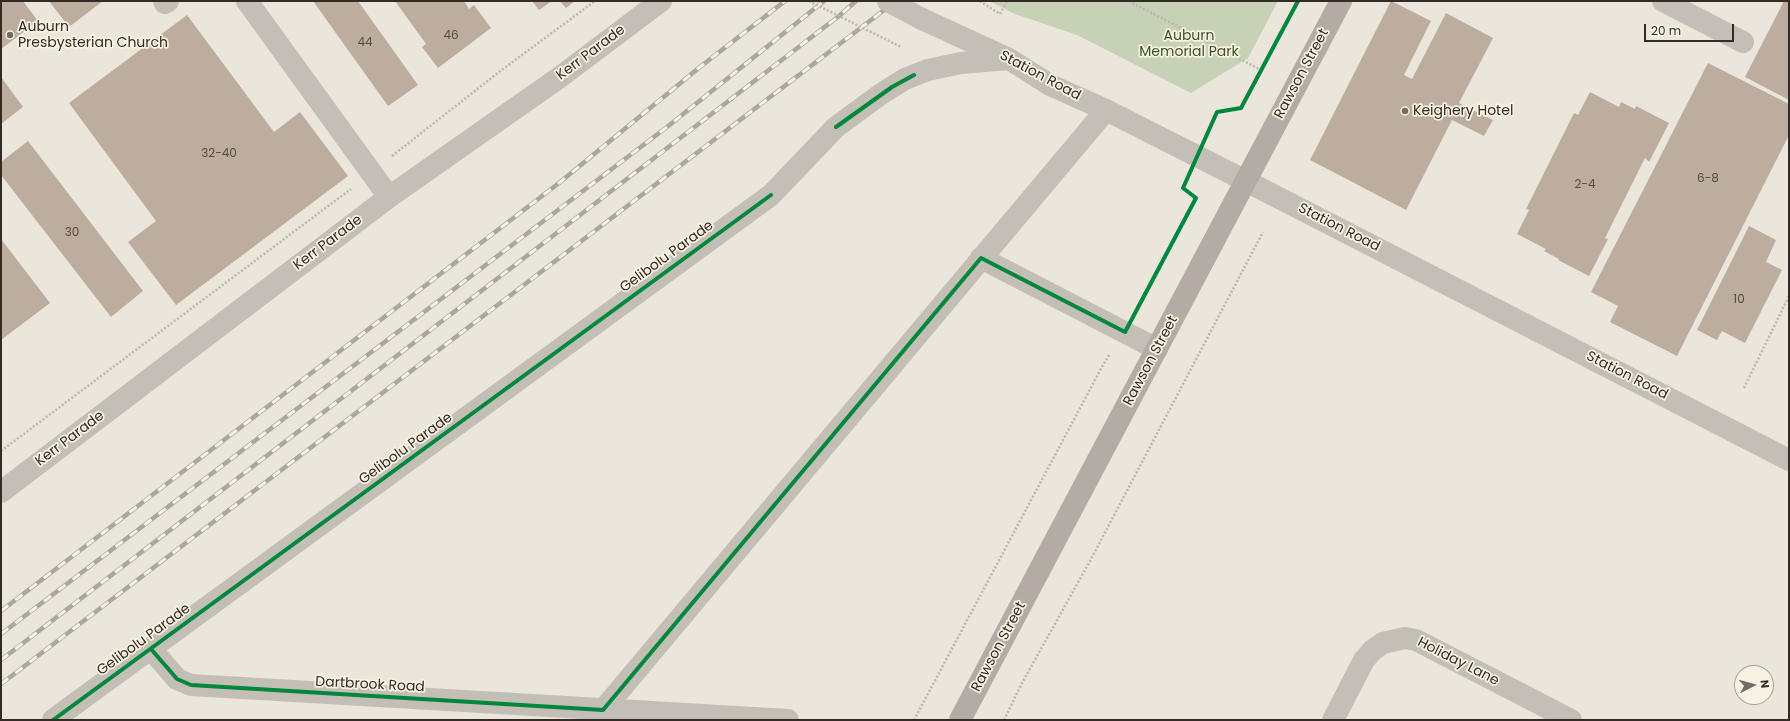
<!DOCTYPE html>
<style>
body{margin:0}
#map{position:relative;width:1790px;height:721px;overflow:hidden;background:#eae6dc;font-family:Poppins,sans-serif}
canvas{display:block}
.frame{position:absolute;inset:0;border:2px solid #332b25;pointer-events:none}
.north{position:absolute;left:1734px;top:665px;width:40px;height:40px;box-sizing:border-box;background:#f8f2e2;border:1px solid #a9a296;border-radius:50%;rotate:84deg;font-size:11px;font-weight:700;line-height:16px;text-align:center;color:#332b25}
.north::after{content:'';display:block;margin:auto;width:14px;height:18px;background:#736c65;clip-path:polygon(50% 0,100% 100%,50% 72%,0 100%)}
.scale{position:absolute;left:1644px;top:24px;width:90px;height:18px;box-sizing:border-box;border:2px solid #332b25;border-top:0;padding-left:5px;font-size:12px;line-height:14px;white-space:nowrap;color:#332b25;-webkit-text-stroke:3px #f8f2e2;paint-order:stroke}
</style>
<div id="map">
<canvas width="1790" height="721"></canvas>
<div class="frame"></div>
<div class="north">N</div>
<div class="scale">20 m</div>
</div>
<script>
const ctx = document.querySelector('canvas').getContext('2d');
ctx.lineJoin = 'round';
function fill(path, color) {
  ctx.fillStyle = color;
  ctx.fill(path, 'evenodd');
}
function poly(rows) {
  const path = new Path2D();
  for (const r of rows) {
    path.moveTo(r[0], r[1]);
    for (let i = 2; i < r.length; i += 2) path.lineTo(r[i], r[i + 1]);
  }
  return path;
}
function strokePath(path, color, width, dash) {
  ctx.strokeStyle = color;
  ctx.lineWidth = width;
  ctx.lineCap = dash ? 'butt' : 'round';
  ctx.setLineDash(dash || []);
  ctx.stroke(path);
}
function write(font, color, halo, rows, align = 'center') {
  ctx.font = font + ' Poppins,sans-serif';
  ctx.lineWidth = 3.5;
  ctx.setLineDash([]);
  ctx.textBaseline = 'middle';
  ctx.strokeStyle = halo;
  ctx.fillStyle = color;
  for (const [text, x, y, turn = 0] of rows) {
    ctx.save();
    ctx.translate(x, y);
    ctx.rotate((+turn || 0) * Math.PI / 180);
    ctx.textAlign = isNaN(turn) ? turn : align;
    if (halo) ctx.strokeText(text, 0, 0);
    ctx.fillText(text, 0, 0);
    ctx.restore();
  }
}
const green = poly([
 [989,1,1278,1,1248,58,1191,93,1077,35,1015,14]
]);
const building = poly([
 [1,1,23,1,38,21,1,49],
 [49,1,103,1,69,27],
 [313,1,358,1,418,85,388,106],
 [395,1,464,1,469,9,474,5,491,28,438,68,422,47,426,44],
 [532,1,552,1,539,10],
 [560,1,575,1,566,8],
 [1391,1,1431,21,1404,75,1412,79,1446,13,1493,38,1459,103,1493,120,1484,136,1452,120,1406,210,1310,160],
 [1784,1,1789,1,1789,100,1745,77],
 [187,15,274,132,300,112,348,176,176,305,128,242,156,221,69,103],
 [1708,63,1789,104,1789,135,1677,356,1610,322,1618,306,1591,292],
 [1,77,23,107,1,124],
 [1590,92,1619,107,1621,102,1635,109,1636,106,1669,123,1649,162,1645,158,1605,238,1608,239,1589,276,1558,260,1559,259,1544,251,1546,249,1517,234,1529,210,1526,209,1574,113,1578,115],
 [28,141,143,291,111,317,1,175,1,162],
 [1749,226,1776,240,1766,262,1782,270,1745,343,1722,331,1717,340,1697,330],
 [1,239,50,303,1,340]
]);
const path = poly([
 [980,1,1000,14,1007,1],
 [1129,1,1261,70],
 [392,156,499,72,595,1],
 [1138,309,1196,198,1183,188],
 [1744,388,1789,296],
 [1,451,351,189],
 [914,720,1103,365,1110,354],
 [1004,720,1022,683,1090,561,1263,232]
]);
const minor = poly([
 [164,1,165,3,168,1],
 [247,1,389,197],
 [1663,1,1743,42],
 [922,19,1009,59,1050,85,1106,110,1246,181,1789,460],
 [981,258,1157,349],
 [1,492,389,197,560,77,661,1],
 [151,649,177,679,191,685,788,720],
 [603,710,1106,110],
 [53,720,771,195,836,127,881,94,905,79,928,70,961,63,1009,59],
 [1333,720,1364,660,1373,650,1383,643,1405,638,1416,640,1571,720]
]);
const major = poly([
 [960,720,1341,1]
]);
const rail = poly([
 [1,611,559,183,700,67,785,1],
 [1,634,667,127,824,1],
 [1,660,839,16,856,1],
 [1,684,896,1]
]);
const pathBridge = poly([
 [809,1,901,47]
]);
const minorBridge = poly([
 [888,1,922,19]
]);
const cycleway = poly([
 [836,127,892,87,914,75],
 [151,649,177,679,191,685,603,710,981,258,1125,332,1196,198,1183,188,1217,112,1241,108,1298,1],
 [53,720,771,195]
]);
const markers = [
 [10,35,4,"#736c65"],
 [1405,111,4,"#736c65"]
];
const numberNames = [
 ["46",451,36],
 ["44",365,43],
 ["32-40",219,154],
 ["6-8",1708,179],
 ["2-4",1585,185],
 ["30",72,233],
 ["10",1739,300]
];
const poiNames = [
 ["Auburn",18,27],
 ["Presbysterian Church",18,43],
 ["Keighery Hotel",1413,111]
];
const parkNames = [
 ["Auburn",1189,36],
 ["Memorial Park",1189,52]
];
const streetNames = [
 ["Kerr Parade",591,53,-37],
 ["Rawson Street",1302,74,-62],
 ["Station Road",1040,76,28],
 ["Station Road",1339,228,27],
 ["Kerr Parade",328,243,-37],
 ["Gelibolu Parade",667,257,-36],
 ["Rawson Street",1151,361,-62],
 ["Station Road",1627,376,27],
 ["Kerr Parade",70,439,-37],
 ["Gelibolu Parade",406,449,-36],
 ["Gelibolu Parade",144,640,-36],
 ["Rawson Street",999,647,-62],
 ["Holiday Lane",1458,662,27],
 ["Dartbrook Road",370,685,3]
];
fill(green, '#c7d1b6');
fill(building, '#bdad9e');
strokePath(path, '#bcb6ae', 2.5, [2, 2]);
strokePath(minor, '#c3beb6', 22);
strokePath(major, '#b2aca5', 22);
strokePath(rail, '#aaa6a0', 4.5);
strokePath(rail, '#f8f2e2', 3, [9]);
strokePath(pathBridge, '#bcb6ae', 2.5, [2, 2]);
strokePath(minorBridge, '#c3beb6', 22);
strokePath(cycleway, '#00873e', 4);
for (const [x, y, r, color] of markers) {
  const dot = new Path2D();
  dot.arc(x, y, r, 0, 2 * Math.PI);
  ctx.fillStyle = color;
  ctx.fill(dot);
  strokePath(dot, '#f8f2e2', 1.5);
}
write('12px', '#564c43', null, numberNames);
write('14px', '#332b25', '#f8f2e2', poiNames, 'left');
write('14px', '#3b5129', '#f8f2e2', parkNames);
write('14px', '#332b25', '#f8f2e2', streetNames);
</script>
